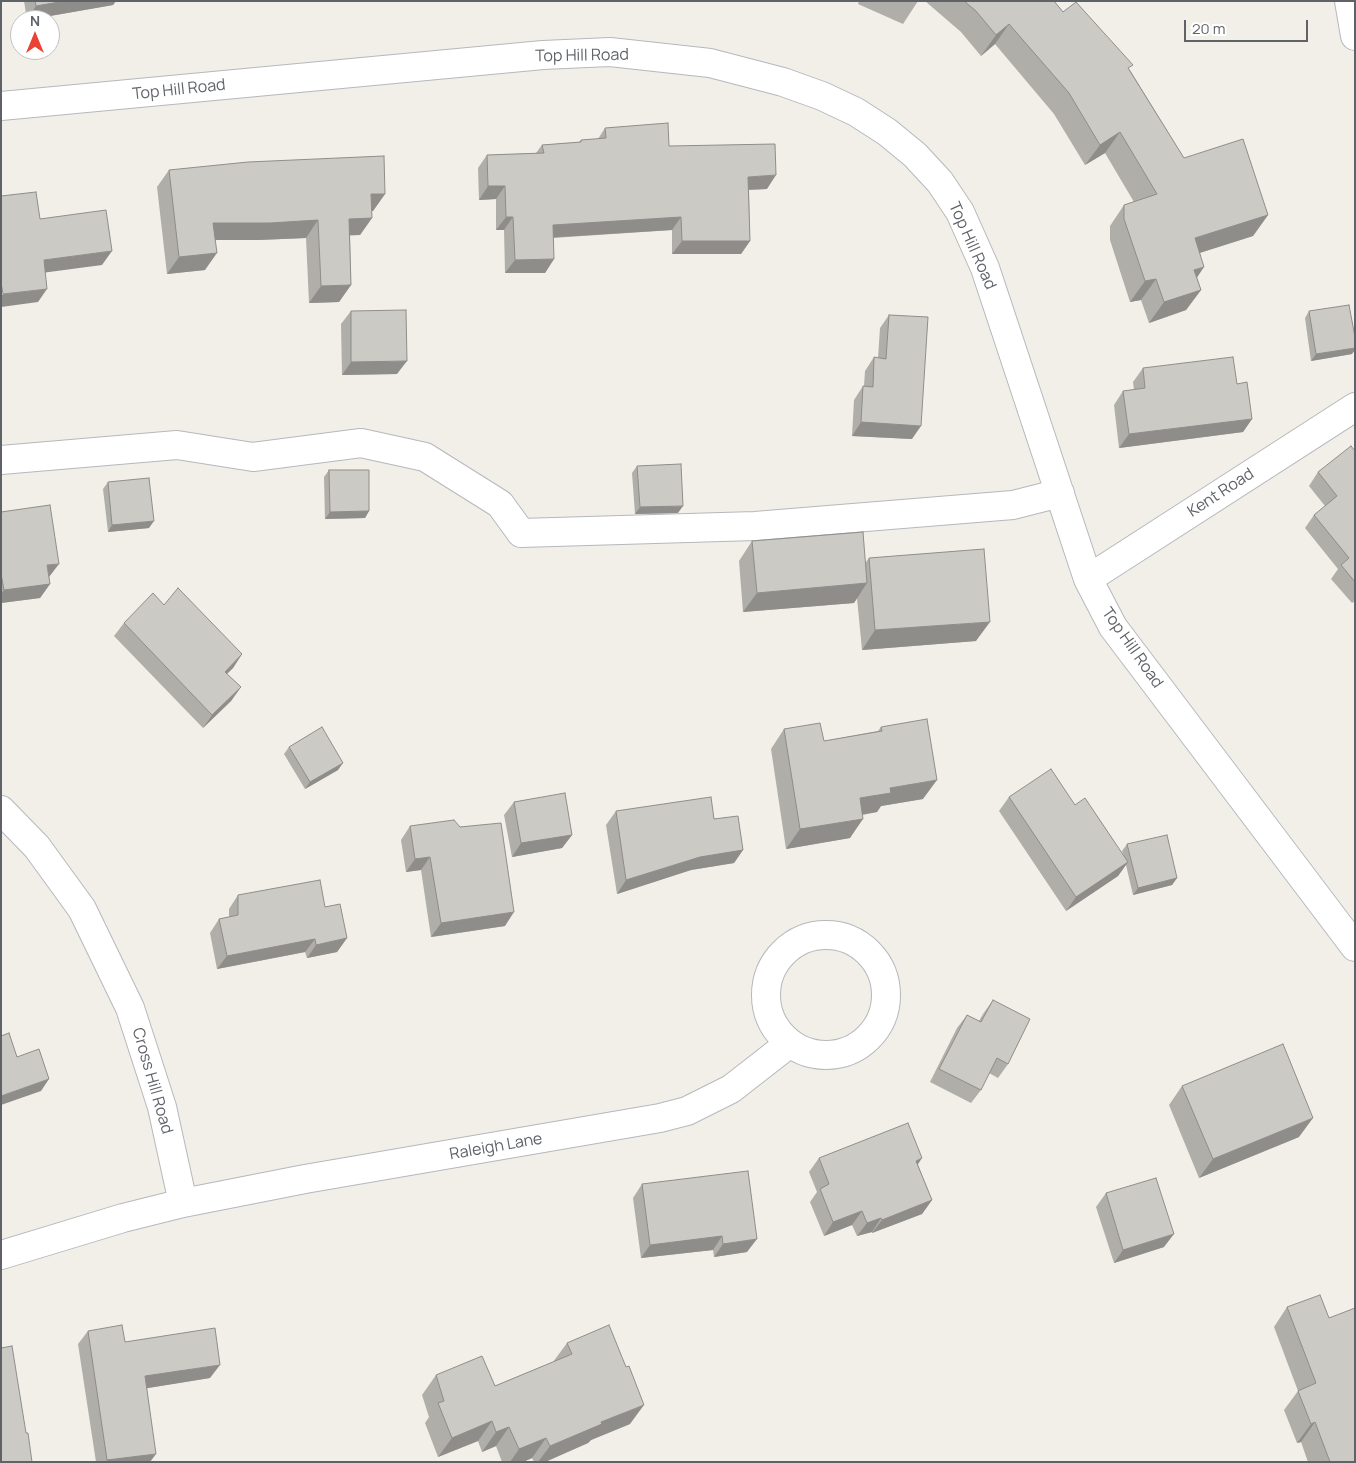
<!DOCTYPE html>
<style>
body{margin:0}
#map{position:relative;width:1356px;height:1463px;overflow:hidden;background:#f1efe8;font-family:Manrope,sans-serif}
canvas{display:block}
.frame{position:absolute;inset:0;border:2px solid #5f6368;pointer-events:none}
.north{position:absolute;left:10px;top:10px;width:50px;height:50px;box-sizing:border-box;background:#fff;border:1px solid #bfc1c3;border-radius:50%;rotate:0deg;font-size:14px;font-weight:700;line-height:20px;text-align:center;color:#5f6368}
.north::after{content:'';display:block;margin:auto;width:18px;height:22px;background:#ea4335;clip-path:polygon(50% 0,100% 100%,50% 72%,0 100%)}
.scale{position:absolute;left:1184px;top:20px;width:124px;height:22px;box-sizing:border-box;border:2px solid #5f6368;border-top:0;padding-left:6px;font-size:15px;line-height:18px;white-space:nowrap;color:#5f6368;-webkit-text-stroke:4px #fff;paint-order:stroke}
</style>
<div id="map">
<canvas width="1356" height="1463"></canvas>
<div class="frame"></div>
<div class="north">N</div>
<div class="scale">20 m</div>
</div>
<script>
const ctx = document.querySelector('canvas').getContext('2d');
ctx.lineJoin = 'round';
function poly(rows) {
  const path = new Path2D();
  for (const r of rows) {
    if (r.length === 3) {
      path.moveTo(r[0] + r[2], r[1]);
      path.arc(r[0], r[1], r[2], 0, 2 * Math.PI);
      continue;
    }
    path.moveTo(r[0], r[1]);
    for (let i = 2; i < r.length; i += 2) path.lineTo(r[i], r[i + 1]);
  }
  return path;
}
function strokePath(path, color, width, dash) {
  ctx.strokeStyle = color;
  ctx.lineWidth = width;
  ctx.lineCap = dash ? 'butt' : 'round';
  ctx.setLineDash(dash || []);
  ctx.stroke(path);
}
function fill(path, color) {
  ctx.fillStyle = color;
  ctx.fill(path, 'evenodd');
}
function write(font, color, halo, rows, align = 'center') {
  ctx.font = font + ' Manrope,sans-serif';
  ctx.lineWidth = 4;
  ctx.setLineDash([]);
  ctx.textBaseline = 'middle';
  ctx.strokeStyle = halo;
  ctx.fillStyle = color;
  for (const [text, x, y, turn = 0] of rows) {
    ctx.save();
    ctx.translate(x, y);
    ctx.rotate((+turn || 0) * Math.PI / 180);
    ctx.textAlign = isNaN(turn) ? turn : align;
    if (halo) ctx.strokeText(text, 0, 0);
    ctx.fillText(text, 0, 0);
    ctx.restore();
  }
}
const minor = poly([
 [1349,1,1355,36],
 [1,106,543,55,610,52,710,63,783,82,822,96,856,112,887,132,915,155,940,182,960,212,985,268,1088,579,1113,627,1355,947],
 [1,460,177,445,253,457,361,443,425,457,500,504,521,533,755,526,1013,505,1060,493],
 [1088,579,1355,407],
 [1,810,37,847,82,909,130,1008,162,1107,183,1203],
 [826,995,60],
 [1,1255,123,1218,183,1203,305,1179,660,1118,687,1111,731,1089,790,1043]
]);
const wall = poly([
 [24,1,116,1,113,5,27,20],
 [859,1,918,1,903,24,858,4],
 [925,1,1054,1,1063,12,1130,70,1184,158,1268,215,1253,236,1200,253,1197,277,1201,290,1186,310,1149,323,1141,300,1130,302,1110,240,1110,226,1124,205,1134,202,1105,153,1085,165,1054,114,995,44,981,56,961,32],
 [605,128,669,146,767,189,749,190,750,241,741,254,672,254,672,230,553,238,554,259,545,273,505,273,504,230,496,230,496,199,479,200,478,168,487,155,536,153,542,145,579,142,581,140,598,139],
 [169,170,385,194,373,211,371,211,372,218,360,235,350,235,351,285,339,302,309,303,306,238,258,240,215,240,205,270,167,274,157,187],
 [351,311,397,374,342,375,341,324],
 [1309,311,1352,354,1311,361,1305,318],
 [889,315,912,439,852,436,854,400,863,386,864,386,865,371,874,357,878,358,880,328],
 [1143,368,1237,384,1252,419,1243,432,1119,448,1114,405,1123,391,1134,390,1133,382],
 [1355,451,1355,601,1352,603,1331,579,1338,569,1305,528,1314,515,1325,506,1309,486,1318,472],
 [637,466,678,513,635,514,632,473],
 [329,470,369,511,365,518,325,519,324,477],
 [108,482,149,528,108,532,103,489],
 [1,512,49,577,50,584,40,598,1,603],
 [752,541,866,562,869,558,976,641,862,650,857,598,854,603,743,612,739,561],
 [124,623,242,654,233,668,227,674,241,687,231,701,203,728,114,636],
 [881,727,923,799,881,806,877,812,863,815,850,838,786,849,771,749,784,729,824,741,878,731],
 [289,747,338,770,305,789,284,754],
 [1009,797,1075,805,1124,856,1122,851,1127,844,1177,878,1172,885,1133,895,1126,865,1118,876,1066,911,999,811],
 [514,802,572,835,562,848,512,857,504,815],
 [616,811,714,819,743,850,734,863,691,870,617,894,606,825],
 [410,826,460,827,505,926,431,937,421,870,406,872,401,840],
 [238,895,325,907,347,938,337,952,307,958,305,952,217,969,210,933,219,919,229,917,229,909],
 [993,1000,1008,1064,998,1078,989,1073,981,1090,971,1103,930,1082,957,1028,967,1015,979,1021,983,1014],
 [1182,1086,1299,1137,1199,1178,1169,1105],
 [819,1158,918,1165,932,1200,922,1214,872,1233,872,1232,857,1236,852,1225,824,1236,810,1202,817,1192,809,1172],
 [642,1184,747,1252,714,1257,713,1250,641,1258,633,1198],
 [1106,1193,1164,1247,1114,1263,1096,1207],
 [1287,1307,1329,1318,1355,1462,1308,1462,1301,1442,1297,1443,1284,1410,1298,1391,1274,1327],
 [88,1331,125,1342,210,1378,147,1388,150,1462,96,1462,78,1344],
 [567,1343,630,1424,591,1440,588,1443,545,1462,534,1462,532,1458,523,1462,502,1462,496,1446,482,1452,478,1441,438,1457,425,1423,429,1417,422,1395,436,1375,495,1386,553,1362]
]);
const shadedWall = poly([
 [65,1,116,1,113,5,27,20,36,6],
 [1009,24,995,44,981,56,996,35],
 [1120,132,1105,153,1085,165,1100,145],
 [776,175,767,189,739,190,748,177],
 [488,186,505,186,496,199,479,200],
 [371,194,385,194,373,211,359,211],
 [1268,215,1253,236,1180,259,1195,238],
 [506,217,513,217,504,230,496,230],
 [681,217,672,230,544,238,553,225],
 [372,218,360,235,337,236,349,219],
 [318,220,306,238,258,240,201,240,213,223],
 [682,241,750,241,741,254,672,254],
 [112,251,102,265,34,274,44,260],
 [217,253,205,270,167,274,179,257],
 [554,259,545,273,505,273,515,260],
 [1204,267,1190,288,1194,270],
 [1156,279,1141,300,1130,302,1145,281],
 [351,285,339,302,309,303,321,286],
 [47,289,38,302,1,307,1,296,3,294],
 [1201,290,1186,310,1149,323,1164,302],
 [1355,348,1355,350,1352,354,1311,361,1316,354],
 [407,361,397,374,342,375,351,362],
 [1252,419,1243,432,1119,448,1129,434],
 [861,422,921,426,912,439,852,436],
 [683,506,678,513,635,514,640,507],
 [369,511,365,518,325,519,330,512],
 [154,521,149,528,108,532,112,525],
 [59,564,49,577,47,565],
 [867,583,854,603,743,612,757,593],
 [50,584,40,598,1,603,1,594,4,590],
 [990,622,976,641,862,650,875,630],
 [242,654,233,668,215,685,225,672],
 [241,687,231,701,203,728,212,715],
 [343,763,338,770,305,789,310,782],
 [937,780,923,799,881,806,877,812,846,817,860,798,890,788],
 [863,819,850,838,786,849,800,829],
 [572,835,562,848,512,857,521,843],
 [743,850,734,863,691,870,617,894,626,880,700,857],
 [430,857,421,870,406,872,415,859],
 [1128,862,1118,876,1066,911,1076,897],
 [1177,878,1172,885,1133,895,1138,888],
 [514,912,505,926,431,937,441,923],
 [347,938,337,952,307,958,316,945],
 [315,939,305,952,217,969,227,956],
 [49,1079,41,1091,1,1105,1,1096],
 [1313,1118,1299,1137,1199,1178,1213,1159],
 [922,1158,913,1172,916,1161],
 [932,1200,922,1214,872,1233,882,1220],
 [862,1211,852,1225,824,1236,833,1222],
 [881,1218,872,1232,857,1236,867,1223],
 [1174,1234,1164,1247,1114,1263,1123,1250],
 [722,1236,713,1250,641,1258,650,1245],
 [757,1239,747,1252,714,1257,723,1244],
 [220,1365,210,1378,136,1390,145,1376],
 [644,1405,630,1424,591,1440,588,1443,545,1462,538,1462,550,1446,601,1422],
 [492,1421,478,1441,438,1457,452,1438],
 [1315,1422,1301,1442,1297,1443,1311,1424],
 [509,1427,496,1446,482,1452,496,1432],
 [546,1438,532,1458,523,1462,510,1462,519,1449],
 [156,1454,150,1462,106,1462,107,1460]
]);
const building = poly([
 [35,1,65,1,36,6,35,1],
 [964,1,1054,1,1063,12,1076,2,1133,65,1128,68,1184,158,1243,139,1268,215,1195,238,1204,267,1194,270,1201,290,1164,302,1156,279,1145,281,1124,219,1124,205,1157,194,1120,132,1100,145,1069,93,1009,24,996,35,976,11,964,1],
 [668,123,669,146,775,144,776,175,748,177,750,241,682,241,681,217,553,225,554,259,515,260,513,217,506,217,505,186,488,186,487,155,544,153,542,145,581,142,581,140,606,138,605,128,668,123],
 [384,156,385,194,371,194,372,218,349,219,351,285,321,286,318,220,270,223,213,223,217,253,179,257,169,170,248,162,384,156],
 [36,192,40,219,106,210,112,251,44,260,47,289,3,294,1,283,1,196,36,192],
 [1349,305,1355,337,1355,348,1316,354,1309,311,1349,305],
 [406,310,407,361,351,362,351,311,406,310],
 [889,315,928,317,921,426,861,422,863,386,873,387,874,357,886,359,889,315],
 [1233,357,1237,384,1247,382,1252,419,1129,434,1123,391,1145,388,1143,368,1233,357],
 [1351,446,1355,451,1355,582,1341,565,1349,558,1314,515,1337,496,1318,472,1351,446],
 [681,464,683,506,640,507,637,466,681,464],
 [329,470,369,470,369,511,330,512,329,470],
 [149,478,154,521,112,525,108,482,149,478],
 [50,505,59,564,47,565,50,584,4,590,1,574,1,512,50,505],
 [863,532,867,583,757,593,752,541,863,532],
 [984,549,990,622,875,630,869,558,984,549],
 [178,588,242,654,225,672,241,687,212,715,124,623,153,593,164,605,178,588],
 [927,719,937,780,890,788,891,793,860,798,863,819,800,829,784,729,820,723,824,741,882,731,881,727,927,719],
 [322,727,343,763,310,782,289,747,322,727],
 [1051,769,1075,805,1085,798,1128,862,1076,897,1009,797,1051,769],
 [565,793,572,835,521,843,514,802,565,793],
 [711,797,714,819,738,816,743,850,700,857,626,880,616,811,711,797],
 [454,820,460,827,501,823,514,912,441,923,430,857,415,859,410,826,454,820],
 [1167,835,1177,878,1138,888,1127,844,1167,835],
 [320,880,325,907,340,904,347,938,316,945,315,939,227,956,219,919,238,915,238,895,320,880],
 [993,1000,1030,1019,1008,1064,997,1058,981,1090,939,1069,967,1015,981,1022,993,1000],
 [9,1033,17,1057,39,1049,49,1079,1,1096,1,1036,9,1033],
 [1283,1044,1313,1118,1213,1159,1182,1086,1283,1044],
 [908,1123,922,1158,916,1161,932,1200,882,1220,881,1218,867,1223,862,1211,833,1222,820,1189,829,1184,819,1158,908,1123],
 [748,1171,757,1239,723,1244,722,1236,650,1245,642,1184,748,1171],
 [1156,1178,1174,1234,1123,1250,1106,1193,1156,1178],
 [1320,1295,1329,1318,1355,1308,1355,1462,1330,1462,1315,1422,1311,1424,1298,1391,1316,1383,1287,1307,1320,1295],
 [122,1325,125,1342,215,1328,220,1365,145,1376,156,1454,107,1460,88,1331,122,1325],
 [609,1325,626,1367,629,1366,644,1405,601,1422,602,1424,550,1446,546,1438,519,1449,509,1427,496,1432,492,1421,452,1438,438,1403,444,1401,436,1375,482,1356,495,1386,572,1354,567,1343,609,1325],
 [12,1346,26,1433,28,1433,32,1462,1,1462,1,1348,12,1346]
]);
const streetNames = [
 ["Top Hill Road",582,56,-1],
 ["Top Hill Road",179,90,-6],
 ["Top Hill Road",972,246,66],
 ["Kent Road",1221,493,-33],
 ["Top Hill Road",1132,648,55],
 ["Cross Hill Road",152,1081,74],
 ["Raleigh Lane",496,1147,-10]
];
strokePath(minor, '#b5b8bc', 30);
strokePath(minor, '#fff', 28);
fill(wall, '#afaea9');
fill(shadedWall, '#8f8d8a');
fill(building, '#cccac5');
strokePath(building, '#8f8d8a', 1);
write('16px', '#5f6368', '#fff', streetNames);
</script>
